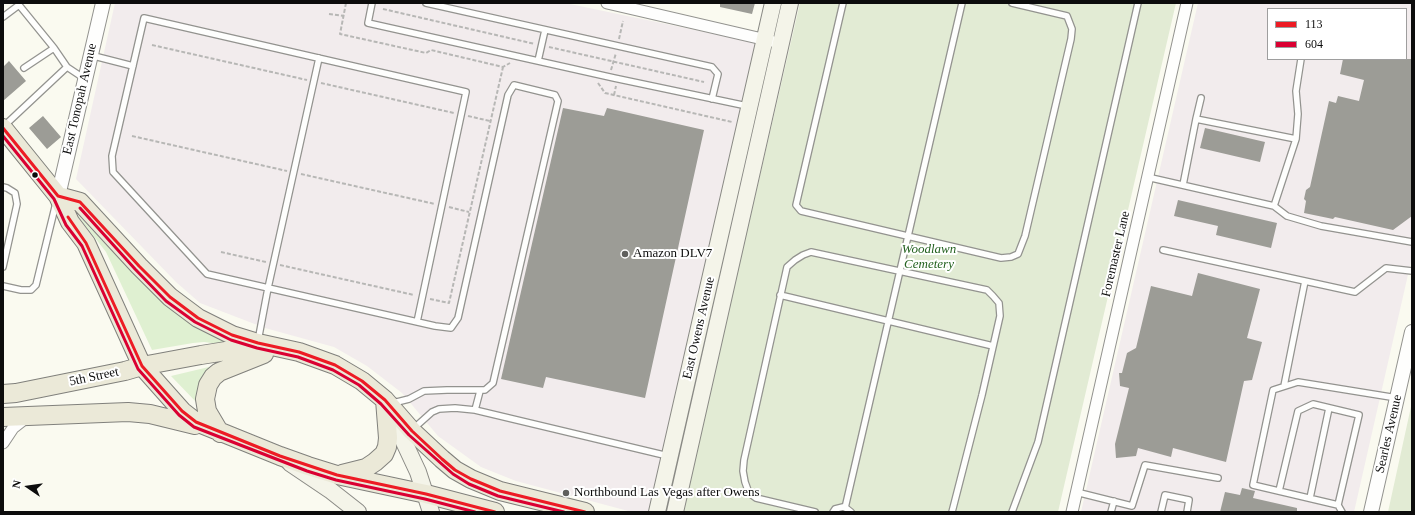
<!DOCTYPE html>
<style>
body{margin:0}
#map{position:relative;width:1415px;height:515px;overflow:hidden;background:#fafaf0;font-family:Georgia,serif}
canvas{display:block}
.frame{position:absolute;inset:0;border:4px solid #0c0c0c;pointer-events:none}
.legend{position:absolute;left:1267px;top:8px;width:140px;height:52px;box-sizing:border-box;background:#fff;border:1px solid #9e9e9e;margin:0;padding:5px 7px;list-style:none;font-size:12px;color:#0c0c0c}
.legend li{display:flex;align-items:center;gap:8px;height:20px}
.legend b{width:20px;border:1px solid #9e9e9e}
.north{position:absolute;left:8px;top:467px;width:40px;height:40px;-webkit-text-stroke:3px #fff;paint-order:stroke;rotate:283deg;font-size:11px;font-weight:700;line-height:16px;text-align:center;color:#0c0c0c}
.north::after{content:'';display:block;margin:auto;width:14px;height:18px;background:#0c0c0c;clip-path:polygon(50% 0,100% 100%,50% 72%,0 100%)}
</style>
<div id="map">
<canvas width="1415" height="515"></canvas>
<div class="frame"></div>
<ul class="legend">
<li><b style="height:5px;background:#ed1b24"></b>113</li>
<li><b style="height:5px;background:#da0032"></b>604</li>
</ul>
<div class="north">N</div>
</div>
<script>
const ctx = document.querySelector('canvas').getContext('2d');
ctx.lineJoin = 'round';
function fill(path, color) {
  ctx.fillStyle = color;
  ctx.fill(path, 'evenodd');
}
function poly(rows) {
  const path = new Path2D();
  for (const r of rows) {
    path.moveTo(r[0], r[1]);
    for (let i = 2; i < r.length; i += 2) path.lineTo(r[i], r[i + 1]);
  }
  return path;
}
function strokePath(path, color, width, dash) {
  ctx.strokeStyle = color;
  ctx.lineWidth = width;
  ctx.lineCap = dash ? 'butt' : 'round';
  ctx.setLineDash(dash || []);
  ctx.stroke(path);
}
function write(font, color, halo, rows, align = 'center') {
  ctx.font = font + ' Georgia,serif';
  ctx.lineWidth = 4;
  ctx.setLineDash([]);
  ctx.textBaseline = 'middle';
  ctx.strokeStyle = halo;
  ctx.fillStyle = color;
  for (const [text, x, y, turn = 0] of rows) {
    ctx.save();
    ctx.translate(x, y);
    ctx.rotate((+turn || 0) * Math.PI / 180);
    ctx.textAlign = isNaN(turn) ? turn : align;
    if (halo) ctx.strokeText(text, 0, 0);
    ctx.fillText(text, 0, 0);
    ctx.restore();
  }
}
const industrial = poly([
 [115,3,565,3,758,43,652,512,632,512,516,481,481,467,438,436,402,393,367,366,334,347,265,328,200,303,176,282,76,179],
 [1198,3,1412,3,1412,257,1354,512,1081,512],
 [1268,9,1406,9,1406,59,1268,59]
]);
const green = poly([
 [74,211,113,252,150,285,225,338,225,342,219,344,204,342,193,343,152,350,106,252],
 [213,366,198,404,171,376]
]);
const cemetery = poly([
 [800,3,1176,3,1058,512,682,512],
 [1412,402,1412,512,1388,512]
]);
const building = poly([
 [720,3,755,3,752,14,720,7],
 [1343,59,1412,59,1412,216,1393,230,1335,217,1333,219,1304,213,1306,201,1304,199,1306,190,1310,187,1329,101,1336,103,1338,96,1359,101,1364,80,1340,74],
 [9,61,26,81,3,101,3,67],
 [563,108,604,116,607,108,704,130,645,398,546,377,543,388,501,379],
 [43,116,61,137,47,149,29,128],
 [1205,128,1265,142,1260,162,1200,148],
 [1178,200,1277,223,1271,248,1216,235,1218,226,1174,216],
 [1198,273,1260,289,1247,338,1262,342,1252,380,1244,381,1226,462,1173,448,1171,457,1138,448,1136,456,1116,458,1115,444,1129,388,1120,386,1119,373,1122,373,1127,353,1136,348,1151,286,1192,296],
 [1242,488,1255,491,1253,498,1297,508,1297,512,1220,512,1225,492,1240,495]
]);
const path = poly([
 [346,3,340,34,426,53,431,50,503,67,510,63],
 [383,9,535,44],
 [329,14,344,16],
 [619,39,623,21],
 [152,45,307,80],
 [549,47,704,82],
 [611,70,616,53],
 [321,83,454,113],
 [598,83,605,93,732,122],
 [614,95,616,86],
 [468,116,490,121],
 [132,136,287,171],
 [301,174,435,204],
 [449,207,469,212],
 [221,252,266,262],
 [280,265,414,295],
 [430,299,449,303,503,67]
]);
const service = poly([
 [372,3,368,23,614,78,747,106],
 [426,3,712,67,718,74,712,99],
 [843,3,796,205,801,211,1001,258,1011,257,1018,254,1025,236,1071,39,1072,29,1067,16,1012,3],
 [3,17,19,5,54,48,24,68],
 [90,55,133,66],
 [538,61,545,30],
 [67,67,85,79],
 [1196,119,1201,98],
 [3,127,67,67,54,48],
 [1296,139,1298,114,1296,91,1301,59],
 [1147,177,1274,206,1296,139,1196,119,1183,185],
 [3,187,7,188,15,193,17,204,3,267],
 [1274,206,1287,216,1321,226,1412,242],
 [1163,250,1355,292,1386,268,1412,271],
 [3,286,21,290,31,290,36,285,56,203],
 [780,295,993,346],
 [258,341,268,288,319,58],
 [1284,386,1305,281],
 [391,401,397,402,409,399,424,391,447,390,485,390,493,383,558,101,555,95,514,85,508,95,458,318,451,328,435,326,207,274,113,172,112,156,144,18,466,92,417,322],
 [475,410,480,391],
 [413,429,432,412,439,409,455,408,475,410,668,456],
 [1279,491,1298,411,1313,404,1359,415,1338,505,1253,485,1273,390,1298,382,1397,398],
 [1076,492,1132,506,1145,465,1218,478],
 [1310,498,1329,408],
 [1338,505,1342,512],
 [845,508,962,3],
 [815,512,756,498,749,493,745,482,743,471,744,460,785,276,787,267,795,260,803,255,811,252,987,290,993,296,999,303,1000,316,982,395,952,512],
 [833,512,835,509,843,507,846,508,851,512],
 [1012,512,1038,442,1138,3],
 [1111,512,1114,501],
 [1161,512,1165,495,1189,500,1187,512]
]);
const minor = poly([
 [607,3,771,41],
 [3,443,13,428,27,417],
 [1072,512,1187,3]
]);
const tertiary = poly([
 [58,196,103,3],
 [1371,512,1412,332]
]);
const secondary = poly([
 [390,412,418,472,431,512],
 [290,463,330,490,358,512],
 [657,512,773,3],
 [675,512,790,3]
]);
const primary = poly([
 [3,128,58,196,70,222,86,243,142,366,182,411,196,422,280,456,308,466,337,475,426,494,495,512],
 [58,196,80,202,139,266,170,297,198,318,232,335,258,343,299,352,335,365,362,381,385,400,412,431,442,459,455,470,471,479,500,491,585,512],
 [3,394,16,393,125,371,142,366,201,355,226,351,263,349],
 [3,417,128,412,150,414,195,425],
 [220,433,207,411,205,399,208,385,213,377,219,372,264,354],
 [342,474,366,468,375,462,384,454,387,447,388,438,385,400]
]);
const bus1 = poly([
 [3,128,58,196,80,202,139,266,170,297,198,318,232,335,258,343,299,352,335,365,362,381,385,400,412,431,442,459,455,470,471,479,500,491,585,512],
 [68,217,86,243,142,366,182,411,196,422,280,456,337,475,426,494,495,512]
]);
const bus2 = poly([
 [3,136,54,199,66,225,82,246,138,369,179,415,194,427,307,471,336,480,425,499,475,512],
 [80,208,135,269,166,301,195,322,231,340,257,348,298,357,333,370,359,385,381,404,409,435,453,474,469,484,498,496,564,512]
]);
const markers = [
 [35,175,3.5,"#0c0c0c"],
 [625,254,4,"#5f5f5c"],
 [566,493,4,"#5f5f5c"]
];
const streetNames = [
 ["East Tonopah Avenue",80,99,-77],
 ["Foremaster Lane",1116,254,-77],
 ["East Owens Avenue",699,328,-77],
 ["5th Street",94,377,-12],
 ["Searles Avenue",1389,434,-77]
];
const parkNames = [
 ["Woodlawn",929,250],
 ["Cemetery",929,265]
];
const poiNames = [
 ["Amazon DLV7",633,254],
 ["Northbound Las Vegas after Owens",574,493]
];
fill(industrial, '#f2eced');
fill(green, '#dff0d1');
fill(cemetery, '#e2ebd4');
fill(building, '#9c9c96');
strokePath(service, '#93938f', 8);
strokePath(minor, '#93938f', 13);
strokePath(tertiary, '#93938f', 16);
strokePath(secondary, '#8a8a85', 18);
strokePath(primary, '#80807c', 20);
strokePath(path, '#b7b7b5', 2, [4, 2]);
strokePath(service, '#fefefd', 5.5);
strokePath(minor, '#fefefd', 11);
strokePath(tertiary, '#fefefd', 14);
strokePath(secondary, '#f4f4e9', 16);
strokePath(primary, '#ebe9d8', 18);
strokePath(bus1, '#ed1b24', 3);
strokePath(bus2, '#da0032', 3);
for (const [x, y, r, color] of markers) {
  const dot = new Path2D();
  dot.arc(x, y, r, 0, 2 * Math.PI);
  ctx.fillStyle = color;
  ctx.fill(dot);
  strokePath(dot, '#fff', 1.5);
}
write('13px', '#0c0c0c', '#fff', streetNames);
write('italic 13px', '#23611f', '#fff', parkNames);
write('13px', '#0c0c0c', '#fff', poiNames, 'left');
</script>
